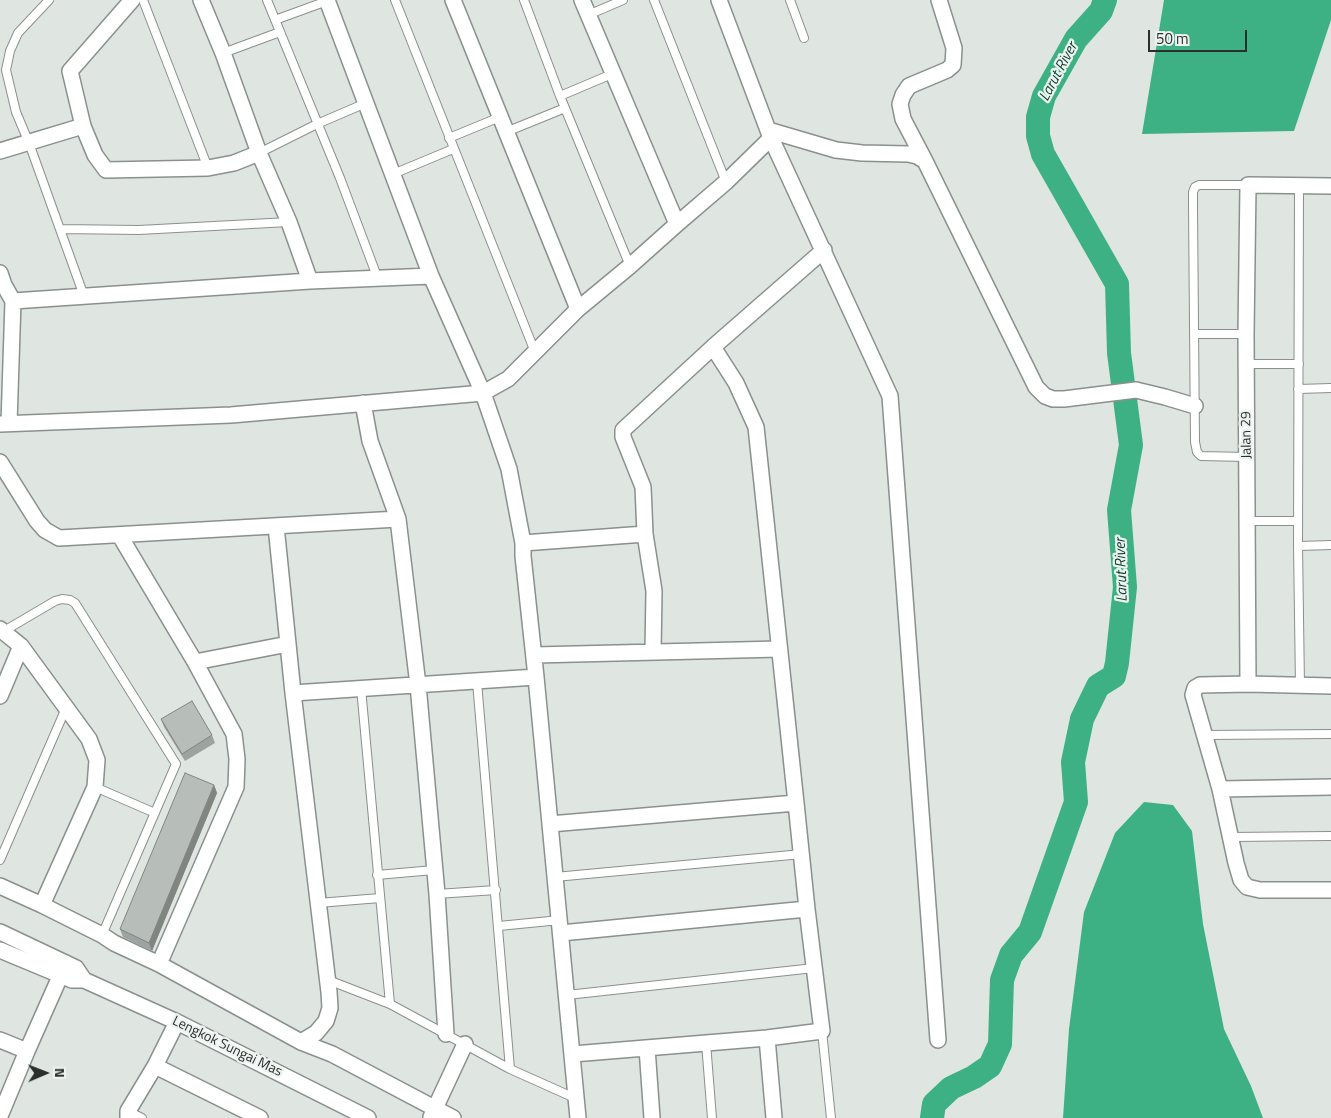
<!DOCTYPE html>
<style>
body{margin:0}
#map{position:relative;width:1331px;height:1118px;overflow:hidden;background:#dfe6e2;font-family:"Titillium Web",sans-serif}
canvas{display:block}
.north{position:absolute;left:20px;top:1048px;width:50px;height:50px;-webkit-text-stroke:4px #ecf3f0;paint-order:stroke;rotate:89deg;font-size:14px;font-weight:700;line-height:20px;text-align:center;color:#2b2e2c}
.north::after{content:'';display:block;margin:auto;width:18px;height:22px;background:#2b2e2c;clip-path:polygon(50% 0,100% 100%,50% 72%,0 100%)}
.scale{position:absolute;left:1148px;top:30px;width:99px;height:22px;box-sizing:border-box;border:2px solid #2b2e2c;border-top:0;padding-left:6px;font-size:15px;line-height:18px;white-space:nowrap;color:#2b2e2c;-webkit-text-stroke:4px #ecf3f0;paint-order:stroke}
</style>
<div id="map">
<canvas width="1331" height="1118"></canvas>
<div class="north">N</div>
<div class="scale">50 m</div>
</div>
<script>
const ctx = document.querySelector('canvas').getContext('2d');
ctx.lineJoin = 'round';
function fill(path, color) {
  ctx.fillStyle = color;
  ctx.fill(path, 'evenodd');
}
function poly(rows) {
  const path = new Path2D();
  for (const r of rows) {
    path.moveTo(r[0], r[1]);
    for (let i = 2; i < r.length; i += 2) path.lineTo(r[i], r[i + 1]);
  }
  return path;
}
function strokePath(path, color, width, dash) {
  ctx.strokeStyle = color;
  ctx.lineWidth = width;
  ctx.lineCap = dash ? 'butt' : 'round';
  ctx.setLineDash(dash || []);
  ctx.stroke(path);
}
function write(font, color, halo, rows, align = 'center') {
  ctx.font = font + ' "Titillium Web",sans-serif';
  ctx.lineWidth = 4.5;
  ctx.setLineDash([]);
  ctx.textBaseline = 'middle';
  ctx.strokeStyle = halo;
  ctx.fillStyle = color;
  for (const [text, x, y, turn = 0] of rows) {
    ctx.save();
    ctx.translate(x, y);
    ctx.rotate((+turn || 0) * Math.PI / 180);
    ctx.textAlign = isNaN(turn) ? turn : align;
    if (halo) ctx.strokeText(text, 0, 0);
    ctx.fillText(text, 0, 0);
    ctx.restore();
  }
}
const water = poly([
 [1164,0,1331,0,1331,20,1294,131,1142,134],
 [1144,802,1173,805,1192,831,1203,924,1224,1029,1251,1086,1263,1118,1063,1118,1069,1029,1084,912,1115,833]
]);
const river = poly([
 [932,1118,934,1104,951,1088,974,1077,990,1066,1000,1044,1002,980,1011,955,1030,932,1076,802,1073,762,1082,719,1098,686,1114,676,1117,663,1125,587,1119,510,1131,445,1119,353,1117,284,1043,154,1038,136,1038,117,1044,96,1076,39,1101,11,1105,0]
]);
const lane = poly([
 [49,0,18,33,10,51,6,70,16,112,29,143,84,296],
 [143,0,208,168],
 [267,0,340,178,378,279],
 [395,0,535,352],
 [524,0,560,96,630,266],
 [654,0,726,182],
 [790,0,804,38],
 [588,15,623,0],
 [275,20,327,1],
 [223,53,280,32],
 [560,96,612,74],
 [506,132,565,108],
 [449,138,500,117],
 [259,153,317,124,366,103],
 [393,174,453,149],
 [1299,186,1298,546,1300,686],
 [61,229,139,230,289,222],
 [1194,334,1246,334],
 [1246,364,1299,364],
 [1298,389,1331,388],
 [1247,457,1201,456,1197,452,1195,442,1193,207,1193,192,1195,187,1199,185,1248,185],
 [1248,521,1298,521],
 [1298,546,1331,545],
 [4,631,55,601,62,599,70,600,75,603,176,764,102,935],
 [477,682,510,1069],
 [361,688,390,1004],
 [1205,735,1331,734],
 [95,787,155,813],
 [1230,837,1331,836],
 [0,860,66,708],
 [377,875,434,870],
 [555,877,802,854],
 [437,894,496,890],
 [318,903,380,898],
 [499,926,560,920],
 [328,980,390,1004,510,1069,577,1099],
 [567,995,814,968],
 [822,1031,831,1118],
 [706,1043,712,1118],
 [128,1111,142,1118]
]);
const street = poly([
 [132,0,70,71,83,126,95,155,106,170,208,168,234,163,259,153],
 [201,0,223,53,259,153,289,222,310,281],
 [327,0,431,276,483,393,509,469,523,543,523,556,536,677],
 [453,0,578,309],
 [582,0,677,224],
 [719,0,771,138,890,396,938,1040],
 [768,130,836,150,862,153,908,154,917,156,925,161,1036,387,1045,396,1053,399,1064,399,1136,390,1165,397,1195,406],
 [0,151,83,126],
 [925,161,903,119,900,104,903,95,909,86,947,70,953,65,954,48,939,0],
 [0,273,4,285,13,301,310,281,431,276],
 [713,347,736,383,756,427,796,803],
 [363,403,370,441,398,519,418,685,437,894,446,1034],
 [9,423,13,301],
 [0,424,231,415,483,393,508,379,578,309,630,266,677,224,726,182,771,138],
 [0,462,37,521,45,530,59,538,398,519],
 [276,526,293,693],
 [120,536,195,662,234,734,237,759,236,787,159,964],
 [523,543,645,534],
 [0,629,21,646,89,739,97,760,95,787,42,905],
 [653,652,654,591,645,534,643,487,623,437,623,430,713,347,824,250],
 [535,655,779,649],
 [195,662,288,644],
 [1248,684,1246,334,1248,185,1331,186],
 [1331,686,1248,684,1200,685,1195,688,1193,695,1220,789,1236,863,1241,880,1247,887,1260,890,1331,890],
 [0,696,21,646],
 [1220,789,1331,787],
 [550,824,796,803,807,909,822,1031,767,1038,573,1054],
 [0,886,42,905,102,935,114,943,159,964,301,1042,332,1054,453,1118],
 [0,932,76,968,84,980],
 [561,933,807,909],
 [0,950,72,980,84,980,177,1022,368,1118],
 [767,1038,774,1118],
 [0,1040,27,1051],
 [301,1042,316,1033,326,1021,330,1008,329,992,293,693,536,677,578,1118],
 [647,1048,652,1118],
 [155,1066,260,1118],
 [0,1116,27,1051,66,963],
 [431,1117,465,1044],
 [128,1118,128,1111,155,1066,177,1022]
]);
const wall = poly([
 [161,719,212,735,215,743,185,761,164,727],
 [214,785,217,793,152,951,123,937,120,929]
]);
const shadedWall = poly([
 [214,785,217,793,152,951,149,943]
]);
const building = poly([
 [192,701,212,735,182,754,161,719,192,701],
 [185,773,214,785,149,943,120,929,185,773]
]);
const streetNames = [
 ["Jalan 29",1247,435,-91],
 ["Lengkok Sungai Mas",227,1047,26]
];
const waterNames = [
 ["Larut River",1059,72,-62],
 ["Larut River",1122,570,-92]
];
fill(water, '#3eb184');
strokePath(river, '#3eb184', 24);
strokePath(lane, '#8a908d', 10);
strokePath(street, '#8a908d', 18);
strokePath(lane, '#fff', 8);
strokePath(street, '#fff', 15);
fill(wall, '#9da3a0');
fill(shadedWall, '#808582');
fill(building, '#b7beba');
strokePath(building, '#808582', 1);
write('14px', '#2b2e2c', '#ecf3f0', streetNames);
write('italic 15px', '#0e3e2c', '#ecf3f0', waterNames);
</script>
